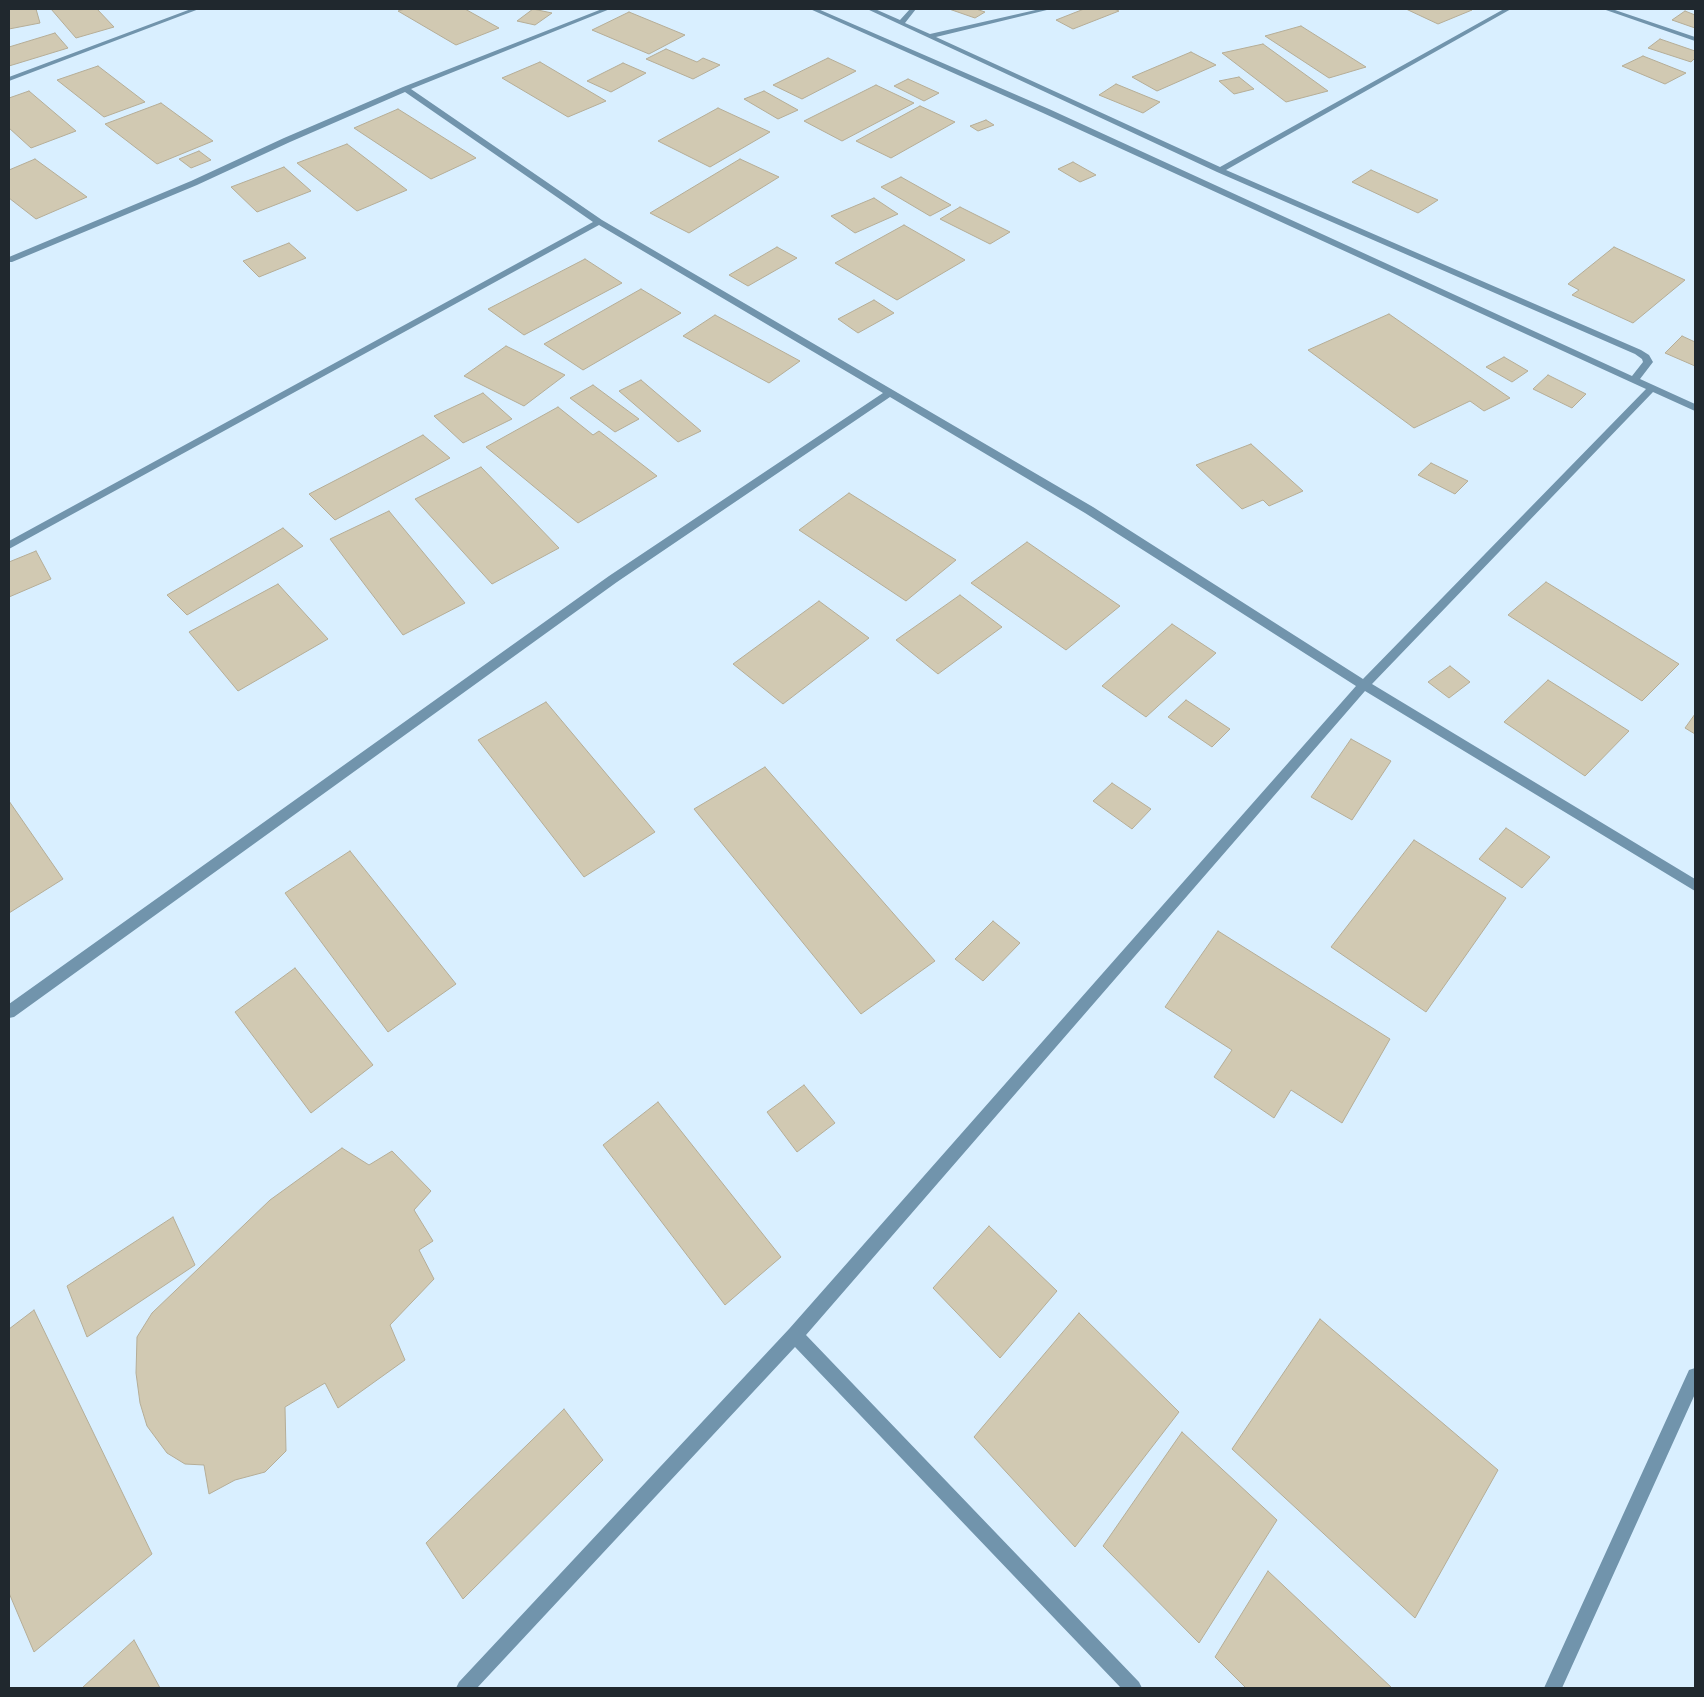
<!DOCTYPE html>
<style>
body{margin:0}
#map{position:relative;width:1704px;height:1697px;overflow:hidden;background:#d9efff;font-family:Poppins,sans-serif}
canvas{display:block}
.frame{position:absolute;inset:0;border:10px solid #20282e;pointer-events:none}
</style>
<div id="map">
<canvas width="1704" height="1697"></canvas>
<div class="frame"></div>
</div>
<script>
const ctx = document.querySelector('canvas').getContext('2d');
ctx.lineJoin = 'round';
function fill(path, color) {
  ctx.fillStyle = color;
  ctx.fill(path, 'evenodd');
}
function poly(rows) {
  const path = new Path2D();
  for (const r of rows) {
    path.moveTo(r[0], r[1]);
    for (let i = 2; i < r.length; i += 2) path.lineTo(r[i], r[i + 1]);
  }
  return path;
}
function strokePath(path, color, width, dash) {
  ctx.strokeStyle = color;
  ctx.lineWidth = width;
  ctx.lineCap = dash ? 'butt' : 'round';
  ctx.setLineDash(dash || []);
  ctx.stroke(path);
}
const building = poly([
 [9,9,36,9,40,23,9,29,9,9],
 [51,9,97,9,114,27,76,38,51,9],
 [405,9,465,9,499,28,456,45,398,11,405,9],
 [533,9,552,13,535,25,517,21,533,9],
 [949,9,976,9,985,12,975,18,949,9],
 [1084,9,1114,9,1119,11,1073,29,1056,20,1084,9],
 [1406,9,1470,9,1472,10,1438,24,1406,9],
 [1685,11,1695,15,1695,28,1672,20,1685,11],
 [629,12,685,35,649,54,592,30,629,12],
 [1301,26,1366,67,1329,78,1265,36,1301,26],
 [55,33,68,48,9,66,9,47,55,33],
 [1660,39,1695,51,1695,58,1691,62,1648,48,1660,39],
 [1263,44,1328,91,1286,102,1222,53,1263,44],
 [666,49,697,62,703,58,720,65,693,79,646,59,666,49],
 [1191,52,1216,65,1157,91,1132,77,1191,52],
 [1643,56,1686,73,1665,84,1622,66,1643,56],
 [828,58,856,71,802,99,773,85,828,58],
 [540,62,606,101,568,117,502,78,540,62],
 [623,63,646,73,611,92,587,81,623,63],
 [98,66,145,102,104,117,57,80,98,66],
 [1239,77,1254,89,1234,94,1219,81,1239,77],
 [908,79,939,93,924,101,894,86,908,79],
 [1116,84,1160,102,1143,113,1099,95,1116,84],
 [876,85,914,103,842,141,804,121,876,85],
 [29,91,76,131,31,148,9,128,9,98,29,91],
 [764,91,798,110,778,119,744,99,764,91],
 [161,103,213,141,157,164,105,124,161,103],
 [920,106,955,122,891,158,856,141,920,106],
 [718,108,770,132,710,167,658,141,718,108],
 [398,109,476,158,431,179,354,128,398,109],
 [986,120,994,125,978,131,970,126,986,120],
 [347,144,407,190,357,211,297,163,347,144],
 [199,151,211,160,191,168,179,159,199,151],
 [35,159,87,197,36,219,9,198,9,170,35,159],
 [740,159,779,177,689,233,650,213,740,159],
 [1073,162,1096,175,1080,182,1058,169,1073,162],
 [284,167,311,191,257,212,231,187,284,167],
 [1371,170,1438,200,1418,213,1352,182,1371,170],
 [901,177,951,205,930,216,881,187,901,177],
 [874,198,898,214,855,233,831,216,874,198],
 [960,207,1010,232,990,244,940,219,960,207],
 [904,225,965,260,897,300,835,263,904,225],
 [289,243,306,258,259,277,243,261,289,243],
 [777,247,797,258,748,286,729,275,777,247],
 [1614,247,1685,280,1633,323,1572,295,1579,290,1568,284,1614,247],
 [585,259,622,283,524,335,488,309,585,259],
 [641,289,681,313,583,370,544,344,641,289],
 [874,300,894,313,858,333,838,319,874,300],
 [1389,314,1510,398,1484,411,1470,401,1414,428,1308,350,1389,314],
 [715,315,800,361,769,383,683,336,715,315],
 [1682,336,1695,342,1695,366,1665,353,1682,336],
 [506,346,565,375,524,406,464,376,506,346],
 [1504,357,1528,371,1512,382,1486,367,1504,357],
 [1548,375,1586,394,1572,408,1533,389,1548,375],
 [641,380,701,431,678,442,619,391,641,380],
 [593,385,639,419,615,432,570,398,593,385],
 [483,393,512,419,463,443,434,416,483,393],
 [558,407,593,435,599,431,657,476,578,523,486,447,558,407],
 [423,435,450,458,335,520,309,494,423,435],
 [1251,444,1303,491,1269,506,1263,500,1242,509,1196,465,1251,444],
 [1431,463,1468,481,1455,494,1418,475,1431,463],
 [481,467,559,548,492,584,415,499,481,467],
 [849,493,956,560,906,601,799,530,849,493],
 [389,511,465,603,403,635,330,539,389,511],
 [283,528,303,546,187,615,167,595,283,528],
 [1027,542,1120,606,1066,650,971,583,1027,542],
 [36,551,51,579,9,597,9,562,36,551],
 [1546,582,1679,664,1642,701,1508,615,1546,582],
 [278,584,328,639,238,691,189,632,278,584],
 [960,595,1002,627,938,674,896,640,960,595],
 [819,601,869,638,783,704,733,664,819,601],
 [1172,624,1216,653,1146,717,1102,686,1172,624],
 [1450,666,1470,682,1449,698,1428,682,1450,666],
 [1548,680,1629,731,1585,776,1504,722,1548,680],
 [1186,700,1230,729,1212,747,1168,717,1186,700],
 [546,702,655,832,584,877,478,740,546,702],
 [1695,714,1695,734,1685,728,1695,714],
 [1351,739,1391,761,1352,820,1311,797,1351,739],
 [765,767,935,961,861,1014,694,809,765,767],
 [1112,783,1151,809,1132,829,1093,801,1112,783],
 [9,801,63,879,9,913,9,801],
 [1506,828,1550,857,1522,888,1479,859,1506,828],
 [1414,840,1506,898,1426,1012,1331,947,1414,840],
 [350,851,456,984,388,1032,285,893,350,851],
 [993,921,1020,943,983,981,955,959,993,921],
 [1218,931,1390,1039,1342,1123,1291,1090,1274,1118,1214,1077,1232,1050,1165,1007,1218,931],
 [295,968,373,1065,311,1113,235,1012,295,968],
 [804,1085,835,1123,797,1152,767,1112,804,1085],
 [658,1102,781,1257,725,1305,603,1145,658,1102],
 [342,1148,369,1165,392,1151,431,1191,414,1210,433,1241,419,1250,434,1279,390,1325,405,1360,338,1408,325,1383,285,1407,286,1451,265,1472,235,1480,209,1494,204,1465,185,1464,167,1453,147,1426,140,1403,136,1373,137,1337,152,1313,270,1200,342,1148],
 [173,1217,195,1265,87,1337,67,1286,173,1217],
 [989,1226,1057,1291,1000,1358,933,1288,989,1226],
 [34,1310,152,1554,34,1652,9,1593,9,1329,34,1310],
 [1079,1313,1179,1412,1075,1547,974,1437,1079,1313],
 [1320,1319,1498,1470,1415,1618,1232,1449,1320,1319],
 [564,1409,603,1460,463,1599,426,1543,564,1409],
 [1182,1432,1277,1520,1199,1643,1103,1546,1182,1432],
 [1268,1571,1392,1688,1246,1688,1215,1657,1268,1571],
 [134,1640,160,1688,82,1688,134,1640]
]);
const street = poly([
 [191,9,199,9,9,81,9,77,191,9],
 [602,9,610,9,411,89,602,220,1093,507,1363,679,1646,389,1043,113,810,9,818,9,1049,109,1632,376,1643,362,1642,359,1635,354,1217,172,867,9,875,9,900,20,910,9,916,9,905,23,930,34,1040,9,1051,9,936,37,1220,167,1504,9,1511,9,1226,170,1641,350,1649,355,1653,362,1640,379,1695,404,1695,411,1653,392,1372,684,1695,879,1695,891,1365,691,806,1335,1139,1682,1142,1688,1121,1688,795,1347,477,1688,456,1688,459,1682,789,1329,1356,686,1085,513,890,397,617,582,14,1017,9,1018,9,1004,609,576,883,393,599,225,9,549,9,541,593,222,405,92,290,142,197,185,12,262,9,262,9,257,191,181,284,138,403,87,602,9],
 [1603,9,1612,9,1695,37,1695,41,1603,9],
 [1695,1368,1695,1394,1562,1688,1544,1688,1689,1370,1695,1368]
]);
fill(building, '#d1c9b2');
strokePath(building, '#b5ad97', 1);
fill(street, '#7194ac');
</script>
